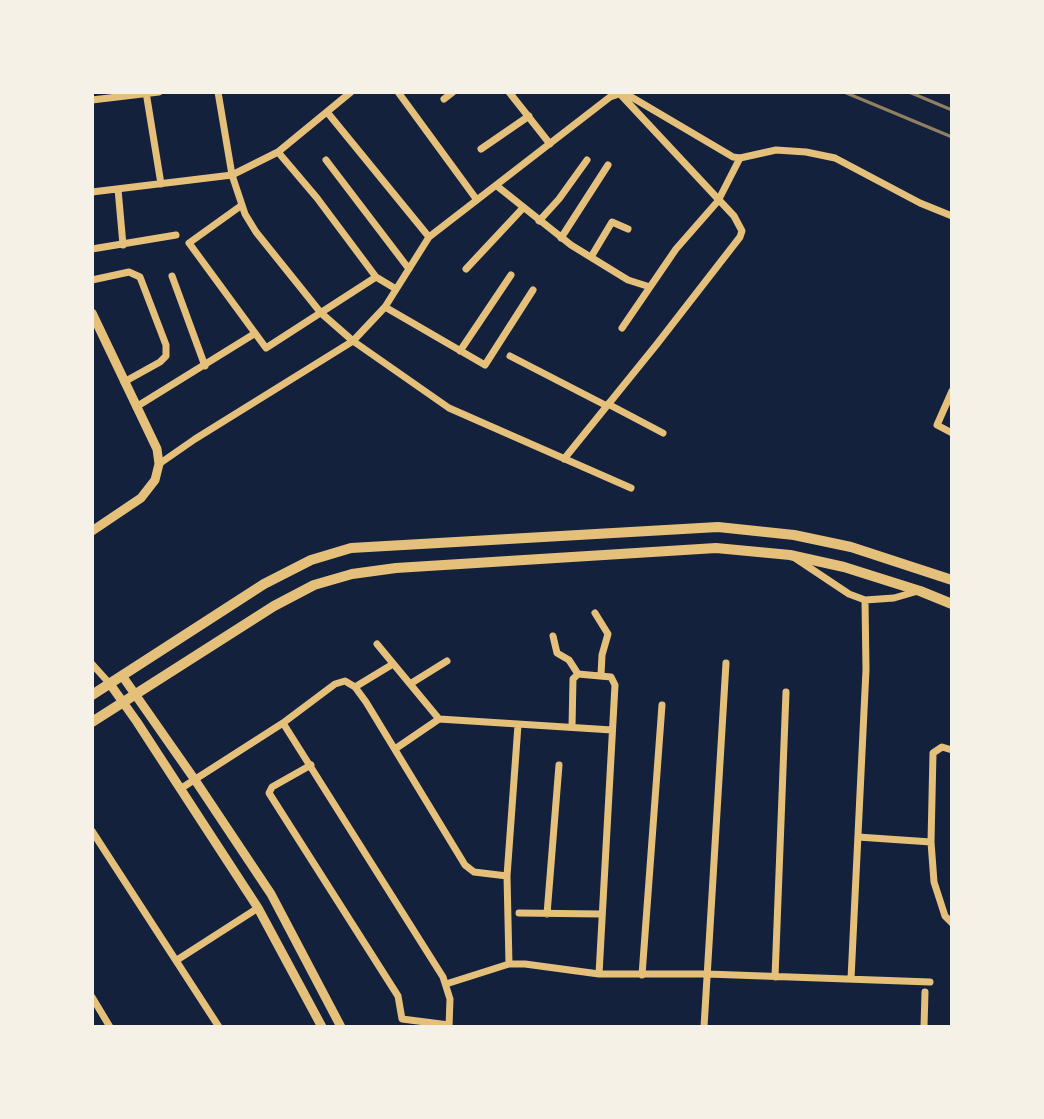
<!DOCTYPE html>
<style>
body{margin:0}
#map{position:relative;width:1044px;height:1119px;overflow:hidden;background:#14213d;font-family:Quicksand,sans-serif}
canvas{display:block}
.frame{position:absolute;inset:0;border:94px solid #f6f1e7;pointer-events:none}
</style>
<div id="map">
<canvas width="1044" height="1119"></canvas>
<div class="frame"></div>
</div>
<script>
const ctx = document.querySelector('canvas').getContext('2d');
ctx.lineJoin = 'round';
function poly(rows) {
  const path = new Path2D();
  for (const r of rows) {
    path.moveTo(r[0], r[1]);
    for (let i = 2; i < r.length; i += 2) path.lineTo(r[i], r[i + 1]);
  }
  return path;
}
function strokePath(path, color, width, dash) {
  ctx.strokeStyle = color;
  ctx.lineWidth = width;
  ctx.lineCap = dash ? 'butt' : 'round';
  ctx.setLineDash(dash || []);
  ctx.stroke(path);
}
const minor = poly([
 [146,92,161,184],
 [218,92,232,175,245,214,256,232,321,313,353,341,449,408,631,488],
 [398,92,477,200],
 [509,92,550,144],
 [444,99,453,92],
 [92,100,159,92],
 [327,112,429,237],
 [481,149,529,116],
 [278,152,317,198,376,277,396,289],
 [326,160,409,269],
 [497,186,571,245,628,280,650,287],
 [118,189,123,245],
 [92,192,232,175,278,152,351,92],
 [242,205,189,243,266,348,376,277],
 [539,221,559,199,587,160],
 [561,238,608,165],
 [92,249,176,235],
 [591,257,612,222,628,229],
 [466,269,523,208],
 [172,276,205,366],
 [92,280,129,272,140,277,166,345,166,356,160,362,124,382],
 [385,307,485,365,533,290],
 [622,328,676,249,718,201,740,158],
 [460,351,511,275],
 [510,356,607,406],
 [952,391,937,425,952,433],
 [608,404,663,433],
 [136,407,254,334],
 [564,459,657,344,740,237,742,231,734,216,621,95],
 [159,464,195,439,353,341,385,307,429,237,610,97,619,94,628,95,733,157,740,158,776,150,806,152,835,158,920,203,952,216],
 [795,558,849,594,865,600,894,598,918,591],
 [595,613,608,634,602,655,601,675],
 [553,636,557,653,569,660,578,674],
 [377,644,439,719],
 [92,664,110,684],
 [410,684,447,661],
 [355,687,393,664],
 [283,723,443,977,450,999,449,1027],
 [572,727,573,679,578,674,611,677,615,685,599,974],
 [395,749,439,719,612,730],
 [952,750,942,747,933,753,931,842,934,882,945,916,952,923],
 [311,765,272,787,269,793,398,996,402,1019,449,1025],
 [180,789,283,723,335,684,345,681,355,687,366,702,465,865,474,872,507,876],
 [92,831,219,1027],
 [858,837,931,842],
 [519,913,601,914],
 [547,914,559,765],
 [177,960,258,908],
 [509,964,507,876,518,725],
 [642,975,662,705],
 [775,977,786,692],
 [851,979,866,670,865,600],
 [446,984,509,964,525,964,599,974,707,974,930,982],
 [92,997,110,1027],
 [704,1027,726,663],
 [924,1027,925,992]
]);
const tertiary = poly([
 [92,313,157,449,159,464,155,480,141,498,92,531],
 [123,677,195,780,271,894,341,1027],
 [110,684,137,722,258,908,322,1027]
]);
const secondary = poly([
 [92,695,264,584,311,560,351,548,718,527,794,535,851,547,952,580],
 [92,722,274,606,314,585,352,574,396,568,716,548,790,555,844,567,920,591,952,604]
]);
const rail = poly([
 [844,92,952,137],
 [909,92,952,110]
]);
strokePath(minor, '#e5c07b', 7);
strokePath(tertiary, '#e5c07b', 9);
strokePath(secondary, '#e5c07b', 10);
strokePath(rail, '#918062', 3);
</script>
